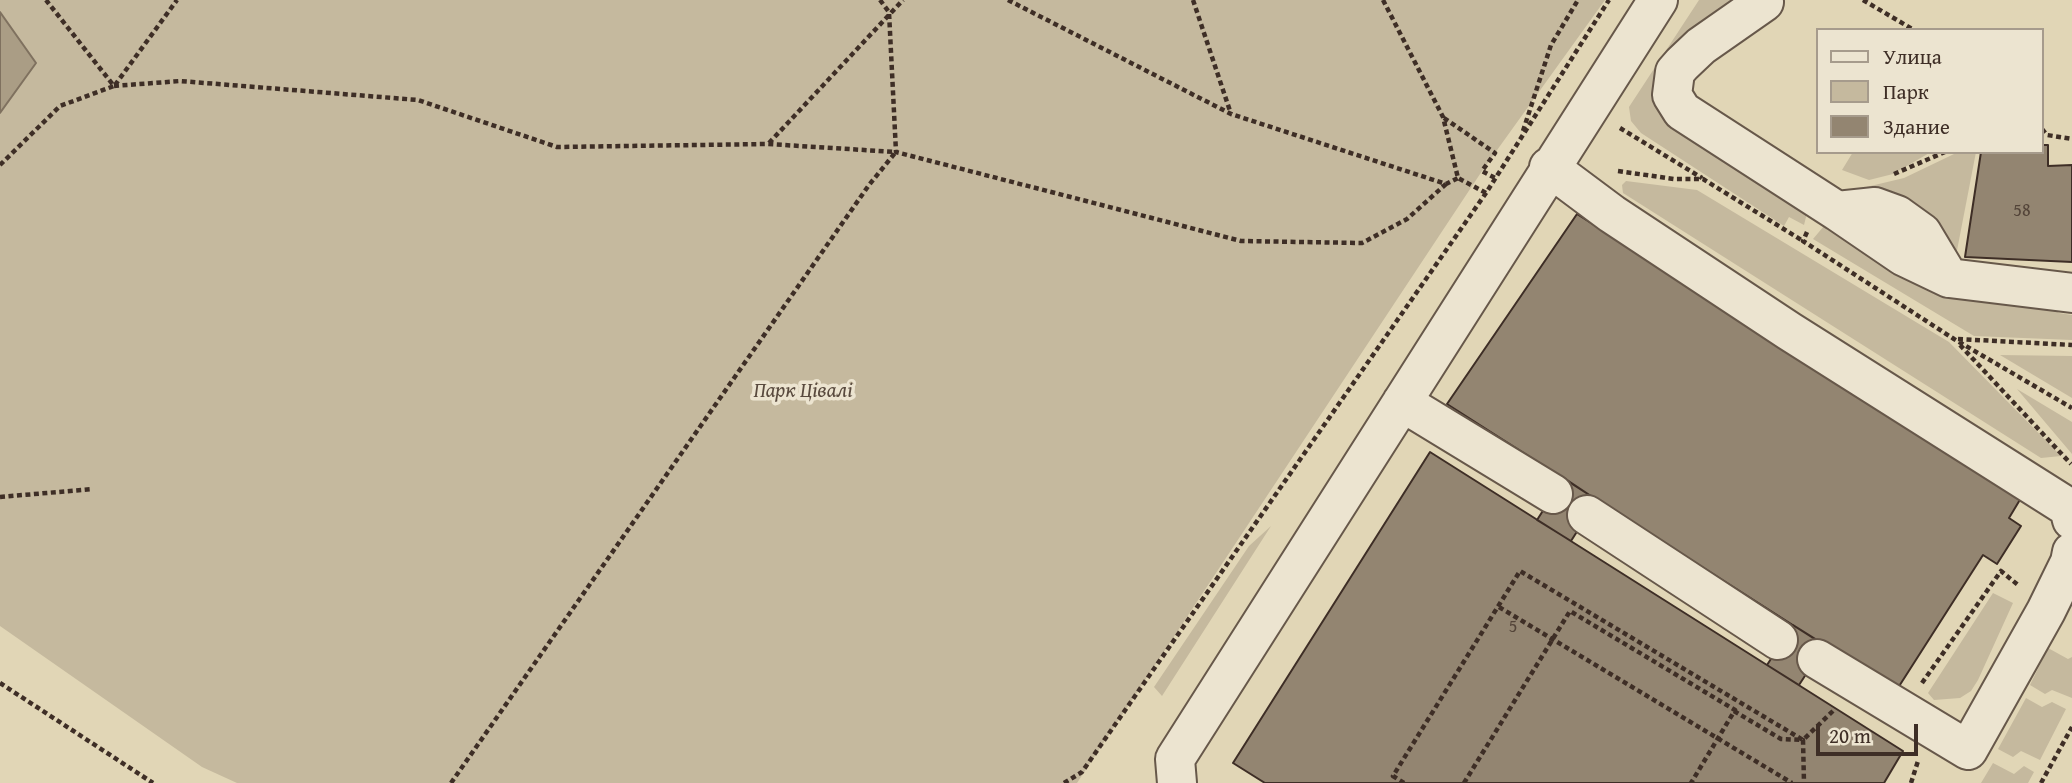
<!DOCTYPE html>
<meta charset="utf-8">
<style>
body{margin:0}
#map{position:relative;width:2072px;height:783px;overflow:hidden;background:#e1d6b6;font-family:"Gentium Book Plus",serif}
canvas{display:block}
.legend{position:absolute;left:1816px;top:28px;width:228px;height:126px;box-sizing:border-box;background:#ece4d0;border:2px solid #a69b8c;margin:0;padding:9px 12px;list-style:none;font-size:21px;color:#3e2e26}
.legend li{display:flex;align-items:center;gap:14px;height:35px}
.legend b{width:35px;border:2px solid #a69b8c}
.scale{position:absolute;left:1816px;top:724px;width:102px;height:32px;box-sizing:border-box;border:4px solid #3e2e26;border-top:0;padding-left:9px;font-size:21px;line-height:24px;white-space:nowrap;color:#3e2e26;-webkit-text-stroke:5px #ece4d0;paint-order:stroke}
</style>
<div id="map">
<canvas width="2072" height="783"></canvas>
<ul class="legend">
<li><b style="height:9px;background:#ece4d0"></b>Улица</li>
<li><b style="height:19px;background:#c5b99e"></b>Парк</li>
<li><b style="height:19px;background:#938571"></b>Здание</li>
</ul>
<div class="scale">20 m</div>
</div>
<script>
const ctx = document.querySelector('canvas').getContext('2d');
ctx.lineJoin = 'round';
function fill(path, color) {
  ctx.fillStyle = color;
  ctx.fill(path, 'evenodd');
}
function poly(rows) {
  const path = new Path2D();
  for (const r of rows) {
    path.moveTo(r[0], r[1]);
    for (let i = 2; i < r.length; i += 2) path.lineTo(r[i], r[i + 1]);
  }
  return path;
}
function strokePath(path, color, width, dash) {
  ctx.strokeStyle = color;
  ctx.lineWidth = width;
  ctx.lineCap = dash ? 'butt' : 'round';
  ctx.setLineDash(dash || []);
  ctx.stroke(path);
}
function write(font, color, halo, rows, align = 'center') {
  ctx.font = font + ' "Gentium Book Plus",serif';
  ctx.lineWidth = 7;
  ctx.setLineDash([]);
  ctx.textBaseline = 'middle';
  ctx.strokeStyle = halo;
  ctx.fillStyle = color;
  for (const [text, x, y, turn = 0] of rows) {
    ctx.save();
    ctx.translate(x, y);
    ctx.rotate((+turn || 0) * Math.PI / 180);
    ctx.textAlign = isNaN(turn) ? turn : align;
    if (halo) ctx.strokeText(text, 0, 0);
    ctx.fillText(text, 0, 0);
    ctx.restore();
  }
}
const green = poly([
 [0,0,1605,0,1482,171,1077,783,237,783,202,767,0,626],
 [1699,0,1735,0,1664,64,1807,213,1804,225,1789,217,1784,226,1641,133,1631,121,1629,107],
 [1853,152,1931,152,1893,174,1869,180,1842,170],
 [1976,152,1954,266,1853,196,1858,189,1904,178,1954,154],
 [1626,181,1697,190,1949,342,2061,456,2041,458,1623,193,1622,185],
 [1824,226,1914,279,2038,297,2059,313,2072,315,2072,340,1974,336,1813,239],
 [2000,355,2072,356,2072,398],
 [2017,389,2072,422,2072,454],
 [1271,526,1162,696,1154,687,1249,546],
 [1993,593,2013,603,1978,680,1971,691,1960,698,1934,700,1928,693],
 [2048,648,2068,659,2072,657,2072,698,2052,690,2045,694,2030,685],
 [2026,698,2042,707,2052,702,2066,709,2040,760,2021,751,2013,757,1998,749],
 [1993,763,2014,774,2024,766,2034,772,2028,783,1981,783]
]);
const water = poly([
 [0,12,36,63,0,113,0,12]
]);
const building = poly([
 [2042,145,2048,145,2048,166,2072,165,2072,262,1965,257,1981,152,2042,152,2042,145],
 [1577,214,2021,498,2009,518,2021,526,1997,564,1983,555,1896,691,1447,404,1577,214],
 [1430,452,1903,751,1884,783,1265,783,1233,763,1430,452],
 [1564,478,1597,500,1571,541,1537,520,1564,478],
 [1793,625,1825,645,1799,685,1767,665,1793,625]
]);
const path = poly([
 [880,0,889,12,896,152,1241,241,1362,243,1407,219,1446,184],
 [1008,0,1231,114,1446,184,1458,178],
 [1193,0,1231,114],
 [1383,0,1443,117,1458,178,1486,193],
 [1863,0,1914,30],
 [115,85,177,0],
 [114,86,180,81,418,100,557,147,768,144,896,152],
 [1444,118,1495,153,1482,171,1495,178],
 [1620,128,1702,178],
 [2042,129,2047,135,2072,139],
 [1523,131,1551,45,1578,0],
 [769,143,903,0],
 [0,165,60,106,114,86,46,0],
 [1618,171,1674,179,1703,179,1803,241],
 [1894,174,1945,152],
 [1807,232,1803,241,1954,339,2072,408],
 [1958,339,2072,345],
 [1960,345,2071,464],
 [0,497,93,489],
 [1499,607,1792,783],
 [0,683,153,783],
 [1922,683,2001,571,2018,585],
 [1734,711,1781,739,1803,740,1804,783],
 [451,783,869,185,895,153],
 [1064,783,1082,772,1486,193,1609,0],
 [1404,783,1393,776,1520,571,1803,740,1835,709],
 [1464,783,1570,611,1735,710,1691,783],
 [1911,783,1918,761],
 [2041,783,2072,727]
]);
const minor = poly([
 [1764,2,1701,46,1682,64,1675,72,1672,95,1682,111,1837,211,1875,207,1897,215,1922,233,1949,278],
 [1549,167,1612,214,1789,331,2069,508,2072,520],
 [1837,211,1903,256,1949,278,2072,293],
 [1402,402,1553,494],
 [1587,515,1778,640],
 [1817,659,1968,750,2046,611,2070,562,2072,552],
 [1177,783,1175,759,1658,0]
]);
const numberNames = [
 ["58",2022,211],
 ["5",1513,627]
];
const parkNames = [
 ["Парк Цівалі",803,392]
];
fill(green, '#c5b99e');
fill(water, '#aa9d85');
strokePath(water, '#7f715f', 2);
fill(building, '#938571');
strokePath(building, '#3e2e26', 2);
strokePath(minor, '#67584a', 42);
strokePath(path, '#3e2e26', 4.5, [5, 3.5]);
strokePath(minor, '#ece4d0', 38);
write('18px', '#534439', null, numberNames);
write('italic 21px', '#594a3e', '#ece4d0', parkNames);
</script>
